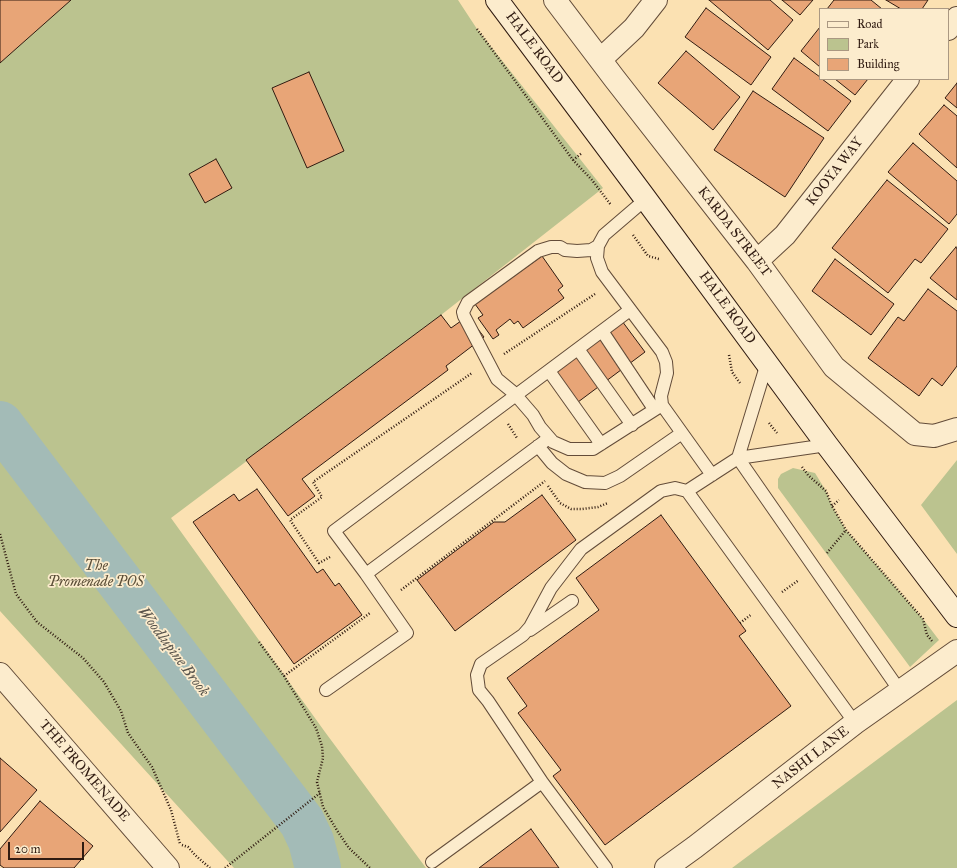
<!DOCTYPE html>
<style>
body{margin:0}
#map{position:relative;width:957px;height:868px;overflow:hidden;background:#fbe1b2;font-family:"IM FELL Great Primer",serif}
canvas{display:block}
.legend{position:absolute;left:819px;top:8px;width:130px;height:72px;box-sizing:border-box;background:#fceccd;border:1px solid #aa9882;margin:0;padding:5px 7px;list-style:none;font-size:12px;color:#301b11}
.legend li{display:flex;align-items:center;gap:8px;height:20px}
.legend b{width:20px;border:1px solid #aa9882}
.scale{position:absolute;left:8px;top:842px;width:76px;height:18px;box-sizing:border-box;border:2px solid #301b11;border-top:0;padding-left:5px;font-size:12px;line-height:14px;white-space:nowrap;color:#301b11;-webkit-text-stroke:3px #fceccd;paint-order:stroke}
</style>
<div id="map">
<canvas width="957" height="868"></canvas>
<ul class="legend">
<li><b style="height:5px;background:#fceccd"></b>Road</li>
<li><b style="height:11px;background:#bbc38f"></b>Park</li>
<li><b style="height:11px;background:#e8a577"></b>Building</li>
</ul>
<div class="scale">20 m</div>
</div>
<script>
const ctx = document.querySelector('canvas').getContext('2d');
ctx.lineJoin = 'round';
function fill(path, color) {
  ctx.fillStyle = color;
  ctx.fill(path, 'evenodd');
}
function poly(rows) {
  const path = new Path2D();
  for (const r of rows) {
    path.moveTo(r[0], r[1]);
    for (let i = 2; i < r.length; i += 2) path.lineTo(r[i], r[i + 1]);
  }
  return path;
}
function strokePath(path, color, width, dash) {
  ctx.strokeStyle = color;
  ctx.lineWidth = width;
  ctx.lineCap = dash ? 'butt' : 'round';
  ctx.setLineDash(dash || []);
  ctx.stroke(path);
}
function write(font, color, halo, rows, align = 'center') {
  ctx.font = font + ' "IM FELL Great Primer",serif';
  ctx.lineWidth = 3.5;
  ctx.setLineDash([]);
  ctx.textBaseline = 'middle';
  ctx.strokeStyle = halo;
  ctx.fillStyle = color;
  for (const [text, x, y, turn = 0] of rows) {
    ctx.save();
    ctx.translate(x, y);
    ctx.rotate((+turn || 0) * Math.PI / 180);
    ctx.textAlign = isNaN(turn) ? turn : align;
    if (halo) ctx.strokeText(text, 0, 0);
    ctx.fillText(text, 0, 0);
    ctx.restore();
  }
}
const green = poly([
 [0,0,458,0,477,29,603,188,441,315,171,518,325,732,426,868,234,868,0,611],
 [957,460,957,554,921,505],
 [793,468,815,473,826,491,832,506,846,530,923,619,939,640,910,667,778,488,778,479,781,474],
 [957,700,957,868,732,868]
]);
const river = poly([
 [0,424,302,822,311,841,318,868]
]);
const building = poly([
 [0,0,71,0,0,63,0,0],
 [709,0,770,0,793,20,768,50,709,0],
 [782,0,813,0,800,15,782,0],
 [834,0,871,0,882,9,827,9,834,0],
 [886,0,928,0,922,9,901,9,886,0],
 [706,8,771,57,751,85,685,37,706,8],
 [820,27,820,67,801,51,820,27],
 [686,51,740,97,713,130,658,83,686,51],
 [794,58,820,77,820,79,822,79,851,101,828,131,772,89,794,58],
 [309,72,344,151,307,168,272,88,309,72],
 [835,79,868,79,855,95,835,79],
 [957,83,957,108,945,98,957,83],
 [753,91,824,138,785,197,714,150,753,91],
 [944,105,957,116,957,168,919,134,944,105],
 [913,143,957,181,957,214,949,224,888,172,913,143],
 [216,159,232,188,205,203,189,174,216,159],
 [887,180,948,229,921,263,915,259,888,293,832,248,887,180],
 [956,247,957,249,957,300,930,278,956,247],
 [542,256,563,286,558,290,564,298,523,328,518,321,514,324,510,319,496,330,499,335,493,339,478,318,483,315,475,304,542,256],
 [835,259,894,304,871,335,812,291,835,259],
 [928,289,957,311,957,366,942,386,932,378,919,396,868,358,898,317,904,321,928,289],
 [441,315,451,328,468,316,484,337,446,366,448,370,302,479,315,496,288,516,246,460,441,315],
 [622,321,645,352,570,408,547,377,622,321],
 [257,489,317,573,323,569,335,586,339,583,362,615,294,664,193,522,234,494,239,501,257,489],
 [542,495,576,540,455,631,417,580,494,522,505,522,542,495],
 [661,515,746,631,739,636,791,706,605,845,553,776,561,770,518,713,527,706,507,678,599,610,576,578,661,515],
 [0,758,37,790,0,832,0,758],
 [40,801,93,846,74,868,4,868,0,865,0,849,40,801],
 [531,829,559,868,479,868,531,829]
]);
const path = poly([
 [477,29,573,160,592,180,611,205],
 [573,160,582,153],
 [633,235,648,256,659,259],
 [504,354,595,294],
 [729,355,732,372,740,383],
 [769,423,777,433],
 [508,424,517,438],
 [802,467,808,475,826,491,832,506,846,530,923,619,927,635,932,641],
 [548,486,560,503,571,509,582,509,598,507,608,503],
 [832,506,839,500],
 [0,534,16,594,37,622,83,658,104,682,121,711,128,733,152,767,171,810,180,844],
 [827,553,846,530],
 [330,557,319,563,290,520,322,497,313,482,472,373],
 [401,590,545,481],
 [782,592,799,580],
 [740,623,752,614],
 [259,642,284,676,316,728,322,746,323,758,317,782,323,807,338,832,349,848,370,868],
 [284,676,370,613],
 [182,845,188,847,195,855,210,868],
 [225,868,320,793]
]);
const lane = poly([
 [646,199,604,235,598,246,597,258,602,272,662,352,666,362,667,373,661,396,662,405,712,475],
 [598,246,591,250,577,251,565,250,560,247,551,247,538,251,468,302,463,312,464,316,497,379,514,393,533,415,540,427,553,442,569,449,593,449,662,405],
 [602,331,654,409],
 [578,349,632,425],
 [767,363,738,458,827,445],
 [549,371,601,444],
 [549,438,366,574,334,531,630,310],
 [538,446,552,463,566,474,585,482,605,483,620,476,682,433],
 [687,491,738,458,900,691],
 [530,630,572,601],
 [326,690,407,633,366,574],
 [432,862,542,782],
 [606,868,542,782,488,701,479,690,477,675,481,664,523,635,530,627,551,588,581,549,661,491,675,488,687,491,855,723]
]);
const street = poly([
 [555,0,614,78,757,261,834,367,915,434,934,436,957,429],
 [948,29,957,18],
 [601,59,634,28,656,0],
 [757,261,785,235,908,79],
 [0,674,168,868],
 [666,868,695,847,855,723,957,651]
]);
const secondary = poly([
 [497,0,642,194,827,445,957,616]
]);
const streetNames = [
 ["HALE ROAD",534,48,53],
 ["KOOYA WAY",835,172,-52],
 ["KARDA STREET",734,232,52],
 ["HALE ROAD",727,308,54],
 ["NASHI LANE",811,758,-38],
 ["THE PROMENADE",84,771,49]
];
const parkNames = [
 ["The",96,567],
 ["Promenade POS",96,583]
];
const waterNames = [
 ["Woodlupine Brook",173,652,53]
];
fill(green, '#bbc38f');
strokePath(river, '#a3bbb7', 46);
fill(building, '#e8a577');
strokePath(building, '#301b11', 1);
strokePath(lane, '#634c39', 14);
strokePath(street, '#634c39', 24);
strokePath(secondary, '#301b11', 24);
strokePath(path, '#301b11', 2.5, [1, 2]);
strokePath(lane, '#fceccd', 12);
strokePath(street, '#fceccd', 22);
strokePath(secondary, '#fceccd', 22);
write('14px', '#301b11', '#fceccd', streetNames);
write('italic 14px', '#5a4d37', '#fceccd', parkNames);
write('italic 15px', '#58534b', '#fceccd', waterNames);
</script>
